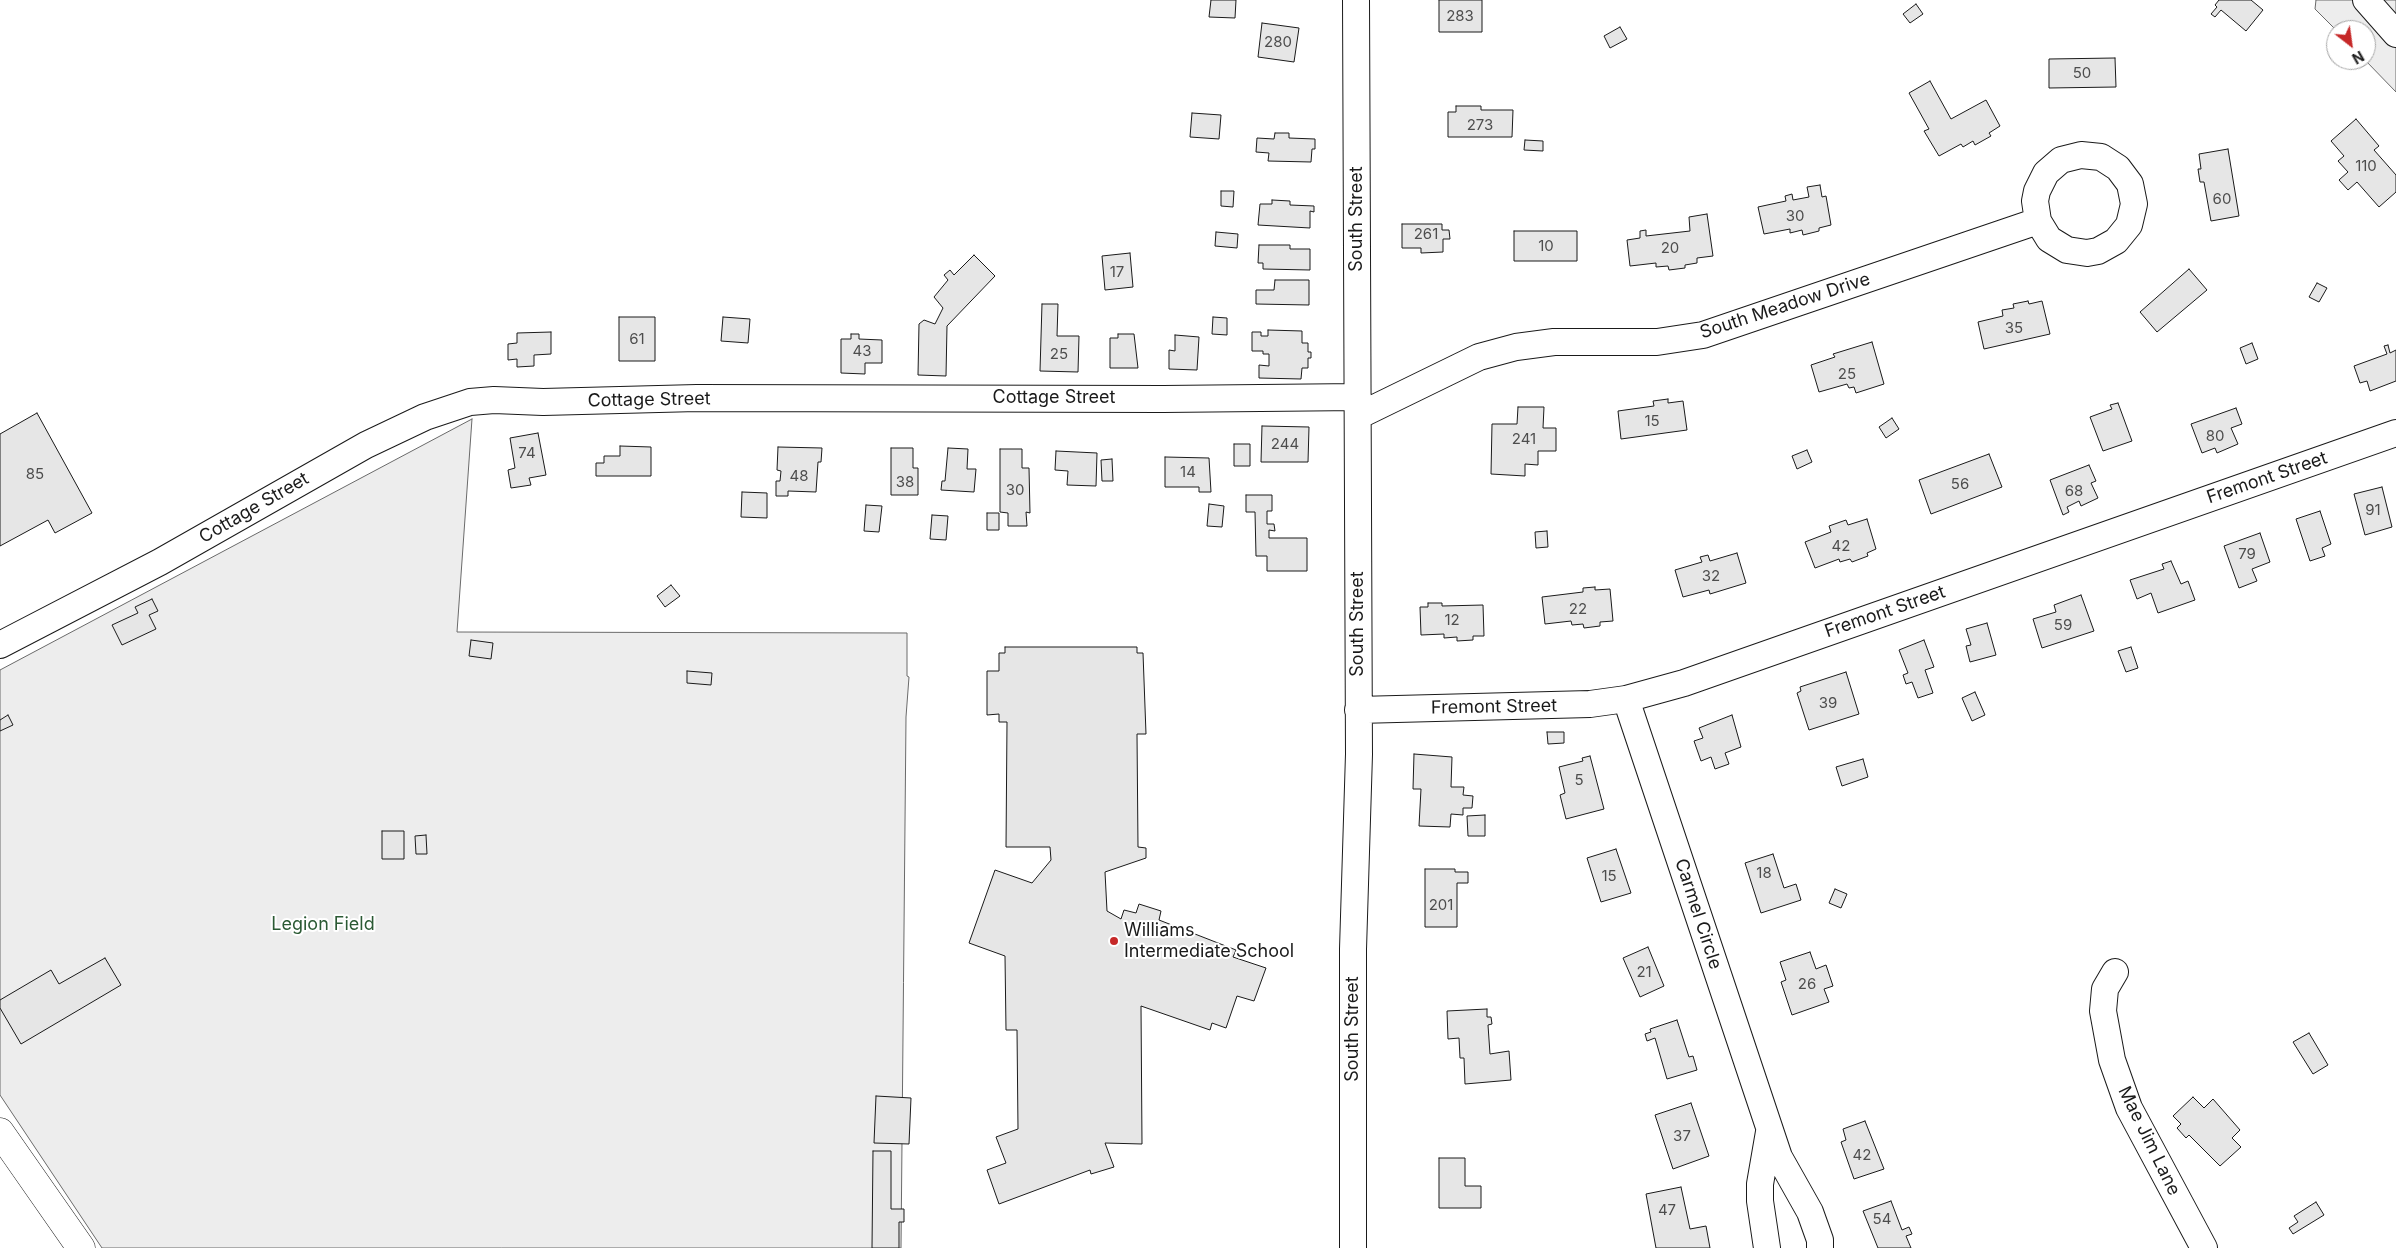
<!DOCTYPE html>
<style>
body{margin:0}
#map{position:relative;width:2396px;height:1248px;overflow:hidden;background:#fff;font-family:Inter,sans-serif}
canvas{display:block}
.north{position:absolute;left:2326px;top:20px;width:50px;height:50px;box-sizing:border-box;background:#fff;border:1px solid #a3a3a3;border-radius:50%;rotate:150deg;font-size:14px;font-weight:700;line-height:20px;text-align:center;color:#1a1a1a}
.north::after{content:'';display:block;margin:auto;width:18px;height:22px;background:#c62828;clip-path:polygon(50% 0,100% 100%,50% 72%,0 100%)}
</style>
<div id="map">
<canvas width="2396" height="1248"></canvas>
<div class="north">N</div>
</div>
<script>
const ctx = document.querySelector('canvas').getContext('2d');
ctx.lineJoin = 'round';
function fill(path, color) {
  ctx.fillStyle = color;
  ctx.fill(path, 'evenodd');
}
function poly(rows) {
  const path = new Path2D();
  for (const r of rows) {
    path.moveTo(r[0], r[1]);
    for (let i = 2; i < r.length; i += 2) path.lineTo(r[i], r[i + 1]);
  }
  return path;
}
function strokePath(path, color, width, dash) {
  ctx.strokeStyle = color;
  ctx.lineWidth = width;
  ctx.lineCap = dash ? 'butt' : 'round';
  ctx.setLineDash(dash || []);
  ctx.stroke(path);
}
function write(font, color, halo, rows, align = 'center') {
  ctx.font = font + ' Inter,sans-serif';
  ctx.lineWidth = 4;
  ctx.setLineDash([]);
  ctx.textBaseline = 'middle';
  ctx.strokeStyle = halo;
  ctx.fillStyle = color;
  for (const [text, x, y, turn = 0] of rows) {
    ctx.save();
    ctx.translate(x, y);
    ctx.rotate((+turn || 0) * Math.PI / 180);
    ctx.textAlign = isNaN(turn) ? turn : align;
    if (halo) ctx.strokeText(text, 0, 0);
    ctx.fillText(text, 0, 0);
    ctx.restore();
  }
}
const built = poly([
 [2316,0,2396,0,2396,92,2365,60,2366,30,2336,30,2315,9,2316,0],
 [472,419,457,632,907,633,907,676,909,677,906,717,901,1248,102,1248,0,1095,0,670,472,419]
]);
const building = poly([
 [1211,0,1236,0,1235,18,1209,17,1211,0],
 [1439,0,1482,0,1482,32,1439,32,1439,0],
 [2219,0,2251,0,2263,10,2246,31,2221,10,2215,17,2211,14,2217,7,2215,5,2219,0],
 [1916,4,1923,14,1910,23,1903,14,1916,4],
 [1262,23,1299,28,1294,62,1258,57,1262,23],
 [1620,27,1627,39,1610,48,1604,36,1620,27],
 [2115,58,2116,87,2049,88,2049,59,2115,58],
 [1930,81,1951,119,1986,100,2000,126,1989,133,1991,136,1975,145,1973,141,1963,147,1961,144,1939,156,1924,131,1929,129,1909,93,1930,81],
 [1456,106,1481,106,1481,110,1513,110,1512,137,1448,137,1448,112,1456,112,1456,106],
 [1192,113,1221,115,1219,139,1190,137,1192,113],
 [2356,119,2379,146,2374,150,2396,175,2396,192,2379,207,2357,182,2348,190,2339,180,2348,172,2338,161,2344,156,2331,141,2356,119],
 [1275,133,1289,133,1289,138,1315,139,1315,149,1312,149,1311,162,1268,161,1269,153,1256,152,1257,138,1274,139,1275,133],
 [1525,140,1543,141,1543,151,1524,150,1525,140],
 [2228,149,2239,216,2211,221,2204,182,2200,182,2198,169,2201,169,2199,154,2228,149],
 [1820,185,1822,197,1826,196,1831,225,1819,228,1819,231,1803,235,1802,230,1790,233,1790,229,1764,234,1758,207,1786,201,1785,196,1792,194,1793,200,1809,197,1807,187,1820,185],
 [1221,191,1234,191,1233,207,1221,206,1221,191],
 [1272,200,1290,201,1290,205,1314,206,1314,212,1310,211,1310,228,1258,225,1260,204,1272,204,1272,200],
 [1707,214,1713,256,1697,258,1697,263,1685,265,1685,268,1669,270,1668,266,1656,267,1656,263,1630,266,1627,240,1640,238,1640,231,1646,230,1646,236,1690,231,1689,217,1707,214],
 [1402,224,1442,224,1442,230,1449,230,1450,239,1443,239,1443,252,1421,253,1421,248,1402,248,1402,224],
 [1514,231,1577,231,1577,261,1514,261,1514,231],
 [1216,232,1238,234,1237,248,1215,246,1216,232],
 [1259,245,1290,245,1290,249,1310,249,1310,270,1263,269,1263,263,1258,263,1259,245],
 [1130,253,1133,287,1105,290,1102,256,1130,253],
 [974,255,995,276,947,326,946,376,918,375,919,324,924,320,935,324,943,308,934,297,948,280,944,275,950,270,954,275,974,255],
 [2189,269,2207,290,2157,332,2140,312,2189,269],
 [1275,280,1309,280,1309,305,1256,304,1256,290,1274,290,1275,280],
 [2317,283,2327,288,2319,302,2309,297,2317,283],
 [2028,301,2029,304,2042,301,2050,334,1984,349,1978,322,2003,316,2002,310,2014,308,2013,304,2028,301],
 [1042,304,1058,304,1057,336,1079,336,1078,372,1040,371,1042,304],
 [619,317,655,317,655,361,619,361,619,317],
 [723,317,750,319,748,343,721,341,723,317],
 [1213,317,1227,318,1227,335,1212,334,1213,317],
 [1268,330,1302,331,1302,343,1308,343,1308,352,1311,352,1311,358,1308,358,1308,368,1302,368,1301,379,1259,378,1259,365,1269,366,1269,354,1263,354,1263,351,1252,351,1252,332,1261,332,1261,336,1268,336,1268,330],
 [551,332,551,354,534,355,534,366,517,367,517,359,508,360,508,344,517,343,517,333,551,332],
 [851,334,859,334,859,339,882,340,882,363,865,363,865,374,841,373,841,339,851,339,851,334],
 [1118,334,1134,334,1138,368,1110,368,1110,338,1118,338,1118,334],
 [1175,335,1199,337,1197,370,1169,369,1169,350,1175,351,1175,335],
 [1872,342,1884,384,1856,393,1854,387,1849,388,1847,384,1819,392,1811,365,1835,357,1833,354,1872,342],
 [2252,343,2258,359,2246,364,2240,348,2252,343],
 [2388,345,2390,353,2396,350,2396,381,2370,391,2367,381,2360,383,2354,366,2387,354,2384,346,2388,345],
 [1668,399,1668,403,1683,401,1687,430,1621,439,1618,411,1654,406,1653,401,1668,399],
 [2118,403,2132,441,2103,451,2090,417,2112,409,2110,405,2118,403],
 [1518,407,1544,407,1543,428,1556,428,1556,451,1538,451,1538,465,1525,464,1525,476,1491,474,1492,424,1517,424,1518,407],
 [2236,408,2242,424,2231,428,2238,444,2217,453,2215,448,2202,453,2191,424,2236,408],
 [37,413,92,513,55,533,48,520,0,546,0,434,37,413],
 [1892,418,1899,429,1886,438,1879,427,1892,418],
 [1262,426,1309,427,1308,462,1261,462,1262,426],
 [538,433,546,475,529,478,531,485,511,488,508,470,515,468,510,438,538,433],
 [1234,444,1250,444,1250,466,1234,466,1234,444],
 [620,446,651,447,651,476,596,476,596,463,604,463,604,456,620,456,620,446],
 [778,447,822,448,821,462,818,462,816,492,788,491,788,496,776,496,776,481,780,481,781,471,777,470,778,447],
 [891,448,913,448,913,468,918,468,918,495,891,495,891,448],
 [948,448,968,449,967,469,976,469,974,492,941,490,942,481,945,481,948,448],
 [1000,449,1022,449,1022,468,1029,468,1030,513,1026,512,1027,526,1008,526,1008,513,1000,512,1000,449],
 [1807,450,1812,462,1797,469,1792,456,1807,450],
 [1056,451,1097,453,1096,486,1067,485,1068,471,1055,470,1056,451],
 [1989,454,2002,487,1931,514,1919,480,1989,454],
 [1165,457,1209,458,1211,492,1199,492,1199,487,1165,487,1165,457],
 [1112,459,1113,481,1102,481,1101,460,1112,459],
 [2089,465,2096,481,2091,483,2098,498,2081,506,2079,501,2067,507,2069,512,2063,515,2050,480,2089,465],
 [2382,487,2392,527,2365,535,2354,494,2382,487],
 [742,492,767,493,767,518,741,517,742,492],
 [1246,495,1272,495,1272,511,1267,511,1267,524,1274,524,1275,531,1269,530,1269,538,1307,538,1307,571,1267,571,1267,556,1256,556,1255,512,1246,512,1246,495],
 [1209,504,1224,506,1222,527,1207,526,1209,504],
 [866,505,882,506,879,532,864,531,866,505],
 [2320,511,2331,544,2322,548,2325,556,2310,561,2296,519,2320,511],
 [987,513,999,513,999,530,987,530,987,513],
 [932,515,948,516,946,540,930,539,932,515],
 [1867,519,1876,549,1867,553,1868,556,1852,562,1850,559,1840,562,1839,559,1815,568,1805,542,1831,532,1829,526,1846,520,1848,525,1867,519],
 [1547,531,1548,547,1536,548,1535,532,1547,531],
 [2260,533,2270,562,2252,569,2257,581,2239,588,2224,546,2260,533],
 [1737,553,1746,583,1710,594,1709,590,1683,597,1675,570,1702,562,1700,557,1708,555,1710,561,1737,553],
 [2171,561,2181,584,2188,581,2195,600,2158,613,2151,593,2137,599,2130,580,2164,569,2162,564,2171,561],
 [671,585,680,596,665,607,657,596,671,585],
 [1595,587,1595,590,1610,589,1613,621,1600,622,1600,626,1584,628,1583,624,1572,625,1571,621,1545,624,1542,597,1583,592,1583,588,1595,587],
 [2081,595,2094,631,2042,648,2033,619,2056,612,2054,605,2081,595],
 [152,599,158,611,149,615,156,629,122,645,112,625,138,613,135,607,152,599],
 [1428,603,1442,603,1442,606,1483,605,1484,636,1473,636,1473,640,1457,641,1457,637,1444,638,1444,634,1421,635,1420,607,1428,607,1428,603],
 [1987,623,1996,655,1970,662,1966,646,1971,645,1966,629,1987,623],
 [471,640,493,643,491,659,469,656,471,640],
 [1924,640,1934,667,1925,670,1933,693,1918,698,1912,682,1906,684,1903,675,1908,673,1899,650,1924,640],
 [1005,647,1137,647,1137,653,1143,653,1146,734,1137,734,1138,847,1146,848,1146,858,1105,872,1107,911,1121,919,1124,910,1136,913,1139,904,1161,911,1159,920,1236,950,1233,957,1266,968,1254,1001,1237,996,1226,1028,1212,1023,1210,1030,1141,1006,1142,1144,1105,1143,1114,1167,1091,1174,1090,1170,999,1204,987,1170,1006,1163,996,1137,1018,1129,1017,1030,1006,1030,1005,956,969,943,995,870,1032,883,1051,860,1050,847,1006,847,1007,722,999,722,999,714,987,715,987,671,999,671,999,653,1005,653,1005,647],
 [2131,647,2138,668,2126,672,2118,651,2131,647],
 [687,671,712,673,711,685,687,683,687,671],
 [1846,672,1859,714,1809,730,1797,693,1801,691,1800,687,1846,672],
 [1975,692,1985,715,1972,721,1962,698,1975,692],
 [8,715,13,725,0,731,0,720,8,715],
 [1732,715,1741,747,1725,753,1729,764,1715,769,1711,757,1701,761,1694,741,1703,738,1699,728,1732,715],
 [1547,732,1564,732,1564,743,1548,744,1547,732],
 [1414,754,1452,757,1451,787,1464,787,1463,795,1473,796,1472,808,1463,808,1463,815,1451,814,1450,827,1419,826,1421,789,1413,789,1414,754],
 [1590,756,1604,809,1566,819,1560,795,1565,793,1559,767,1583,761,1582,758,1590,756],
 [1863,759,1868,777,1842,786,1836,767,1863,759],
 [1485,815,1485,836,1468,836,1467,816,1485,815],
 [382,831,404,831,404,859,382,859,382,831],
 [426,835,427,854,416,854,415,836,426,835],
 [1616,849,1631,893,1601,902,1587,858,1616,849],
 [1773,854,1784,888,1796,884,1801,900,1761,913,1745,863,1773,854],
 [1425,869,1455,869,1455,872,1468,872,1468,883,1457,883,1457,927,1425,927,1425,869],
 [1835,889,1847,894,1841,908,1829,903,1835,889],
 [1648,947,1664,986,1640,997,1623,958,1648,947],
 [1810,952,1816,969,1826,965,1833,986,1824,989,1829,1002,1792,1015,1781,982,1786,980,1780,962,1810,952],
 [105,958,121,985,21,1044,0,1008,0,1000,51,970,59,984,105,958],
 [1487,1009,1487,1017,1491,1017,1492,1024,1488,1025,1490,1054,1509,1051,1511,1080,1465,1084,1464,1058,1460,1058,1459,1038,1448,1039,1447,1011,1487,1009],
 [1677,1020,1689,1057,1693,1056,1697,1070,1667,1079,1655,1038,1647,1041,1645,1034,1651,1032,1650,1029,1677,1020],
 [2309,1033,2328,1065,2313,1074,2293,1042,2309,1033],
 [876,1096,911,1098,909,1144,874,1143,876,1096],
 [2193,1097,2204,1108,2213,1099,2240,1130,2232,1138,2241,1147,2220,1166,2189,1135,2186,1138,2177,1128,2181,1124,2173,1116,2193,1097],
 [1691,1103,1709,1156,1673,1169,1655,1115,1691,1103],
 [1865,1121,1884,1169,1854,1179,1841,1142,1846,1140,1843,1129,1865,1121],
 [873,1151,891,1151,891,1209,904,1209,904,1222,899,1222,899,1248,872,1248,873,1151],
 [1439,1158,1465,1158,1465,1186,1481,1186,1481,1208,1439,1208,1439,1158],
 [1681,1187,1690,1229,1706,1226,1710,1248,1656,1248,1646,1194,1681,1187],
 [1891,1201,1902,1230,1909,1227,1912,1234,1906,1236,1911,1248,1878,1248,1863,1211,1891,1201],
 [2316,1202,2324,1215,2293,1234,2289,1228,2298,1222,2294,1216,2316,1202]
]);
const minor = poly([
 [2366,0,2396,34],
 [1358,416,1479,357,1516,347,1554,342,1657,342,1703,335,2038,221,2049,239,2067,250,2087,253,2098,251,2116,241,2129,225,2134,204,2130,184,2118,168,2101,157,2081,155,2061,160,2046,173,2037,191,2035,201,2038,221],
 [0,645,160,562,366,445,425,417,470,402,494,400,543,402,697,398,1163,399,1358,397],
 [1626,699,1779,1157,1810,1212,1820,1240,1820,1248],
 [1358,710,1590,704,1626,699,1684,683,2396,433],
 [2115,972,2105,989,2103,1011,2112,1060,2129,1108,2204,1248],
 [1353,1248,1353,949,1359,754,1356,0],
 [1767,1248,1760,1201,1760,1184,1769,1132]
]);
const major = poly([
 [0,1132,81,1248]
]);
const markers = [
 [1114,941,5,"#c62828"]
];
const numberNames = [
 ["283",1460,16],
 ["280",1278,42],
 ["50",2082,73],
 ["273",1480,125],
 ["110",2366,166],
 ["60",2222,199],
 ["30",1795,216],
 ["261",1426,234],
 ["10",1546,246],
 ["20",1670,248],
 ["17",1117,272],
 ["35",2014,328],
 ["61",637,339],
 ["43",862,351],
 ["25",1059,354],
 ["25",1847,374],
 ["15",1652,421],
 ["80",2215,436],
 ["241",1524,439],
 ["244",1285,444],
 ["74",527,453],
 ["14",1188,472],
 ["85",35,474],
 ["48",799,476],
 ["38",905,482],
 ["56",1960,484],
 ["30",1015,490],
 ["68",2074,491],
 ["91",2373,510],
 ["42",1841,546],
 ["79",2247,554],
 ["32",1711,576],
 ["22",1578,609],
 ["12",1452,620],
 ["59",2063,625],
 ["39",1828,703],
 ["5",1579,780],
 ["18",1764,873],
 ["15",1609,876],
 ["201",1441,905],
 ["21",1644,972],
 ["26",1807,984],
 ["37",1682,1136],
 ["42",1862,1155],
 ["47",1667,1210],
 ["54",1882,1219]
];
const streetNames = [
 ["South Street",1357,219,-90],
 ["South Meadow Drive",1785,306,-18],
 ["Cottage Street",1054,398],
 ["Cottage Street",649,400,-1],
 ["Fremont Street",2267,478,-19],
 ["Cottage Street",254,508,-30],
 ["Fremont Street",1885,612,-19],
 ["South Street",1358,624,-90],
 ["Fremont Street",1494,707,-1],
 ["Carmel Circle",1698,914,72],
 ["South Street",1353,1029,-90],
 ["Mae Jim Lane",2149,1141,64]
];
const parkNames = [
 ["Legion Field",323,925]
];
const poiNames = [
 ["Williams",1124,931],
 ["Intermediate School",1124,952]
];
fill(built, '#ededed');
strokePath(built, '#6a6a6a', 1);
fill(building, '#e6e6e6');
strokePath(building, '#1a1a1a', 1);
strokePath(minor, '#1a1a1a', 28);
strokePath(major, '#1a1a1a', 29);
strokePath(minor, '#fff', 26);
strokePath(major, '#fff', 28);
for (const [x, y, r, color] of markers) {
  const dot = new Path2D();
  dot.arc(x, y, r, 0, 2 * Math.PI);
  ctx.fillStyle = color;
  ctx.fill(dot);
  strokePath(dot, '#fff', 2);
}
write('15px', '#4d4d4d', null, numberNames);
write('18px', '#1a1a1a', '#fff', streetNames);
write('18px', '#2b5a34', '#fff', parkNames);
write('18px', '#1a1a1a', '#fff', poiNames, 'left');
</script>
